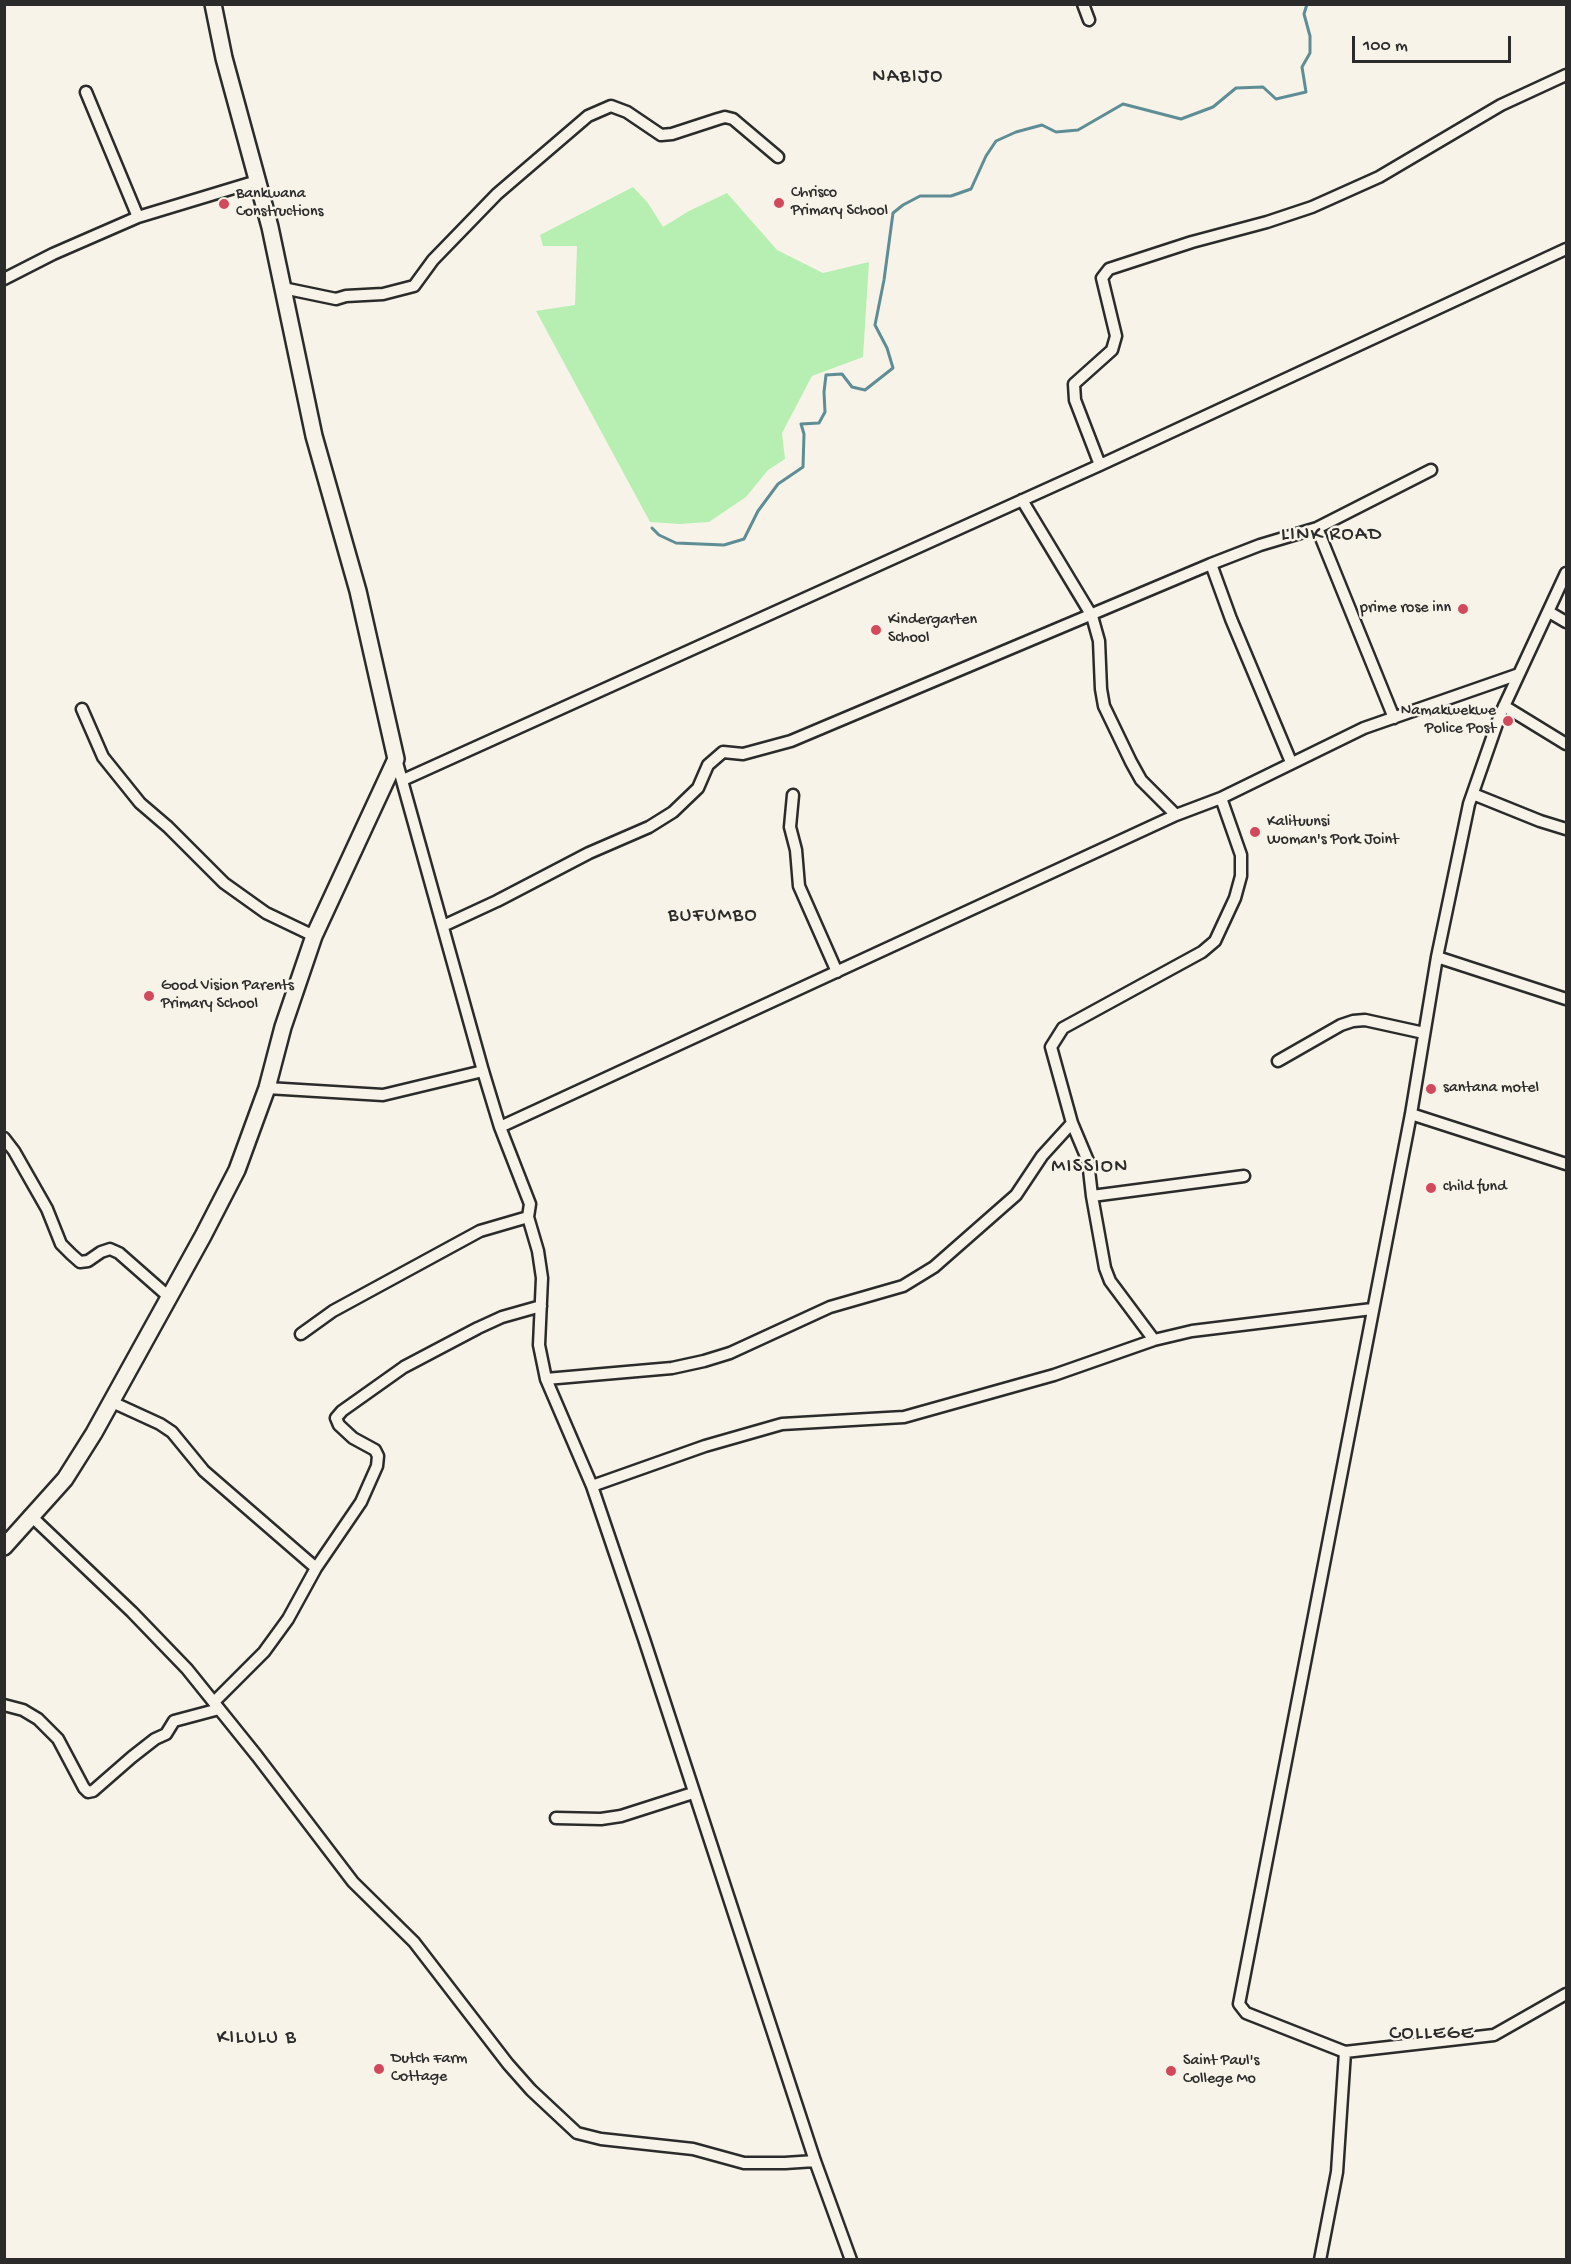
<!DOCTYPE html>
<style>
body{margin:0}
#map{position:relative;width:1571px;height:2264px;overflow:hidden;background:#f7f3e8;font-family:"Gochi Hand",sans-serif}
canvas{display:block}
.frame{position:absolute;inset:0;border:6px solid #2b2b2b;pointer-events:none}
.scale{position:absolute;left:1352px;top:36px;width:159px;height:27px;box-sizing:border-box;border:3px solid #2b2b2b;border-top:0;padding-left:8px;font-size:18px;line-height:21px;white-space:nowrap;color:#2b2b2b;-webkit-text-stroke:4px #f7f3e8;paint-order:stroke}
</style>
<div id="map">
<canvas width="1571" height="2264"></canvas>
<div class="frame"></div>
<div class="scale">100 m</div>
</div>
<script>
const ctx = document.querySelector('canvas').getContext('2d');
ctx.lineJoin = 'round';
function fill(path, color) {
  ctx.fillStyle = color;
  ctx.fill(path, 'evenodd');
}
function poly(rows) {
  const path = new Path2D();
  for (const r of rows) {
    path.moveTo(r[0], r[1]);
    for (let i = 2; i < r.length; i += 2) path.lineTo(r[i], r[i + 1]);
  }
  return path;
}
function strokePath(path, color, width, dash) {
  ctx.strokeStyle = color;
  ctx.lineWidth = width;
  ctx.lineCap = dash ? 'butt' : 'round';
  ctx.setLineDash(dash || []);
  ctx.stroke(path);
}
function write(font, color, halo, rows, align = 'center') {
  ctx.font = font + ' "Gochi Hand",sans-serif';
  ctx.lineWidth = 5;
  ctx.setLineDash([]);
  ctx.textBaseline = 'middle';
  ctx.strokeStyle = halo;
  ctx.fillStyle = color;
  for (const [text, x, y, turn = 0] of rows) {
    ctx.save();
    ctx.translate(x, y);
    ctx.rotate((+turn || 0) * Math.PI / 180);
    ctx.textAlign = isNaN(turn) ? turn : align;
    if (halo) ctx.strokeText(text, 0, 0);
    ctx.fillText(text, 0, 0);
    ctx.restore();
  }
}
const green = poly([
 [633,187,648,203,663,227,689,211,727,193,777,250,823,273,869,262,863,357,812,376,782,433,785,459,768,470,746,497,709,522,680,524,650,522,536,311,575,305,577,246,543,246,540,235]
]);
const stream = poly([
 [652,528,659,535,676,543,724,545,744,539,758,511,778,484,803,467,804,434,801,424,819,423,825,412,824,392,826,375,842,374,852,387,865,390,893,368,887,348,875,325,884,280,893,213,903,205,920,196,951,196,971,189,986,156,996,141,1016,132,1042,125,1056,132,1078,130,1123,104,1181,119,1213,107,1236,88,1263,87,1276,99,1306,92,1302,67,1310,53,1310,36,1304,14,1307,4]
]);
const street = poly([
 [1083,4,1089,20],
 [86,92,138,217],
 [4,279,53,254,138,217,257,181],
 [283,288,336,299,346,296,383,294,414,286,433,260,497,194,588,116,611,106,627,112,661,135,672,134,718,119,725,117,733,119,778,157],
 [1100,465,1075,400,1074,384,1112,350,1116,336,1102,278,1109,269,1192,242,1267,222,1312,207,1379,177,1501,105,1566,75],
 [1022,500,1092,616,1099,641,1101,689,1104,706,1131,762,1141,780,1176,815],
 [1549,612,1566,622],
 [1504,706,1566,744],
 [82,709,103,757,140,803,168,827,224,883,266,913,314,936],
 [1394,718,1317,528,1431,470],
 [396,759,483,1071,500,1127,530,1204,528,1217,538,1251,542,1278,539,1345,546,1379,592,1486,644,1639,815,2161,851,2260],
 [1291,762,1231,619,1211,564,1260,545,1317,528],
 [403,780,1100,465,1566,249],
 [1473,794,1540,821,1566,829],
 [793,795,790,827,796,850,799,886,837,972],
 [443,926,497,901,589,853,649,827,673,812,698,788,708,765,723,752,743,754,791,741,1211,564],
 [1437,957,1566,999],
 [1278,1061,1341,1025,1353,1021,1365,1020,1424,1033],
 [267,1088,383,1095,483,1071],
 [1411,1114,1566,1164],
 [500,1127,1176,815,1221,798,1364,728,1519,674],
 [4,1138,14,1151,47,1209,61,1244,71,1254,80,1262,88,1261,101,1252,110,1249,119,1253,169,1297],
 [1092,1196,1244,1176],
 [301,1334,333,1311,480,1231,528,1217],
 [1154,1340,1110,1281,1105,1268,1092,1196,1088,1161,1072,1123,1051,1047,1063,1028,1202,952,1215,941,1235,898,1241,876,1241,855,1221,798],
 [546,1379,672,1368,704,1361,730,1353,830,1307,903,1286,934,1267,1016,1195,1042,1156,1072,1123],
 [112,1402,160,1424,172,1432,204,1471,316,1568,288,1619,264,1652,214,1702],
 [592,1486,705,1446,782,1424,904,1417,1054,1375,1154,1340,1192,1331,1372,1309],
 [30,1515,132,1612,187,1669,257,1756,353,1882,414,1942,508,2064,531,2090,577,2133,601,2139,693,2149,744,2163,785,2163,815,2161],
 [316,1568,361,1502,377,1466,378,1456,375,1450,353,1438,339,1425,336,1418,342,1411,404,1367,478,1328,502,1317,541,1306],
 [4,1705,23,1710,38,1719,58,1739,84,1788,88,1792,93,1791,132,1757,155,1739,166,1734,174,1721,219,1709],
 [556,1818,601,1819,621,1816,693,1793],
 [1345,2052,1494,2035,1566,1994],
 [1320,2260,1337,2172,1345,2052,1246,2013,1239,2004,1411,1114,1437,957,1469,804,1500,715,1566,573]
]);
const secondary = poly([
 [4,1547,65,1479,94,1433,203,1236,237,1170,267,1088,283,1027,314,936,396,759,358,591,314,436,270,227,224,58,213,4]
]);
const markers = [
 [779,203,6,"#d1495b"],
 [224,204,6,"#d1495b"],
 [1463,609,6,"#d1495b"],
 [876,630,6,"#d1495b"],
 [1508,721,6,"#d1495b"],
 [1255,832,6,"#d1495b"],
 [149,996,6,"#d1495b"],
 [1431,1089,6,"#d1495b"],
 [1431,1188,6,"#d1495b"],
 [379,2069,6,"#d1495b"],
 [1171,2071,6,"#d1495b"]
];
const poiNames = [
 ["Chrisco",791,194],
 ["Primary School",791,212],
 ["Bankwana",236,195],
 ["Constructions",236,213],
 ["prime rose inn",1451,609,"right"],
 ["Kindergarten",888,621],
 ["School",888,639],
 ["Namakwekwe",1496,712,"right"],
 ["Police Post",1496,730,"right"],
 ["Kalituunsi",1267,823],
 ["Woman's Pork Joint",1267,841],
 ["Good Vision Parents",161,987],
 ["Primary School",161,1005],
 ["santana motel",1443,1089],
 ["child fund",1443,1188],
 ["Dutch Farm",391,2060],
 ["Cottage",391,2078],
 ["Saint Paul's",1183,2062],
 ["College Mo",1183,2080]
];
const quarterNames = [
 ["NABIJO",908,78],
 ["LINK ROAD",1332,536],
 ["BUFUMBO",713,917],
 ["MISSION",1090,1168],
 ["COLLEGE",1432,2035],
 ["KILULU B",257,2039]
];
fill(green, '#b7efb2');
strokePath(stream, '#5e8d95', 3);
strokePath(street, '#2b2b2b', 15);
strokePath(secondary, '#2b2b2b', 20);
strokePath(street, '#f7f3e8', 10);
strokePath(secondary, '#f7f3e8', 15);
for (const [x, y, r, color] of markers) {
  const dot = new Path2D();
  dot.arc(x, y, r, 0, 2 * Math.PI);
  ctx.fillStyle = color;
  ctx.fill(dot);
  strokePath(dot, '#f7f3e8', 2);
}
write('16px', '#2b2b2b', '#f7f3e8', poiNames, 'left');
ctx.letterSpacing = '1.5px';
write('20px', '#2b2b2b', '#f7f3e8', quarterNames);
ctx.letterSpacing = '0px';
</script>
